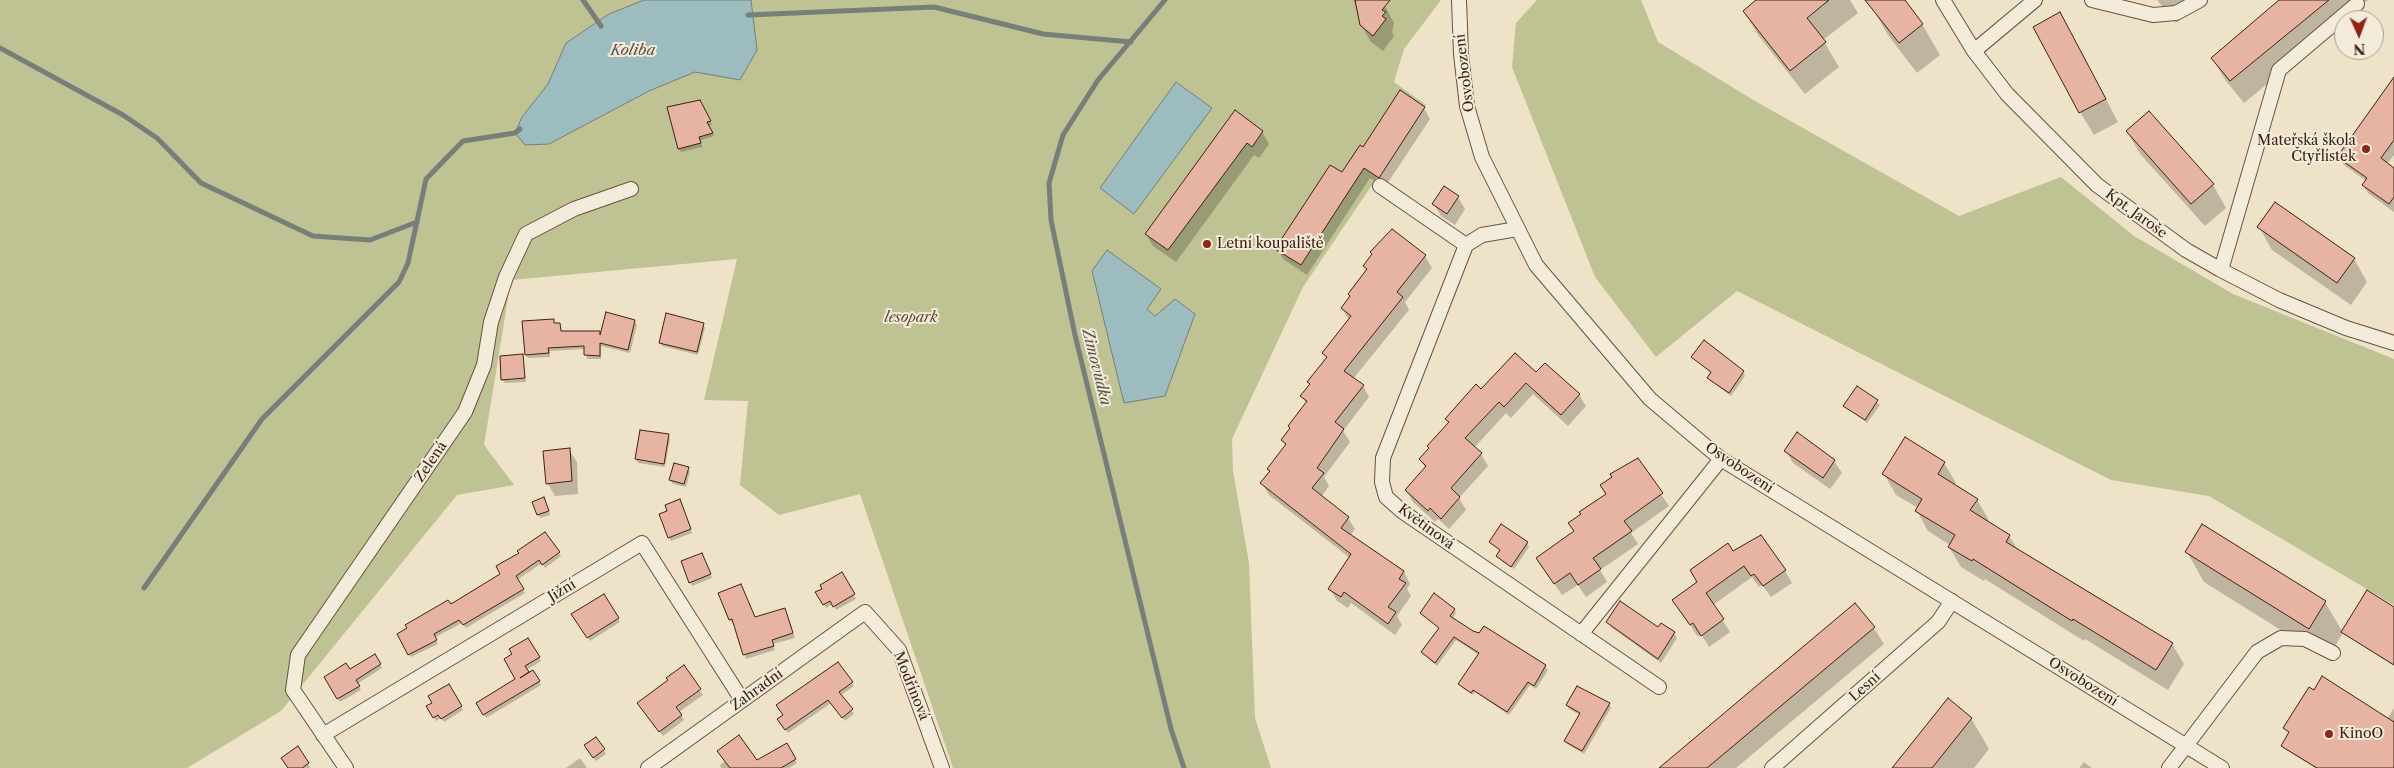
<!DOCTYPE html>
<meta charset="utf-8">
<style>
body{margin:0}
#map{position:relative;width:2394px;height:768px;overflow:hidden;background:#eee2c8;font-family:"Libre Caslon Text",serif}
canvas{display:block}
.north{position:absolute;left:2334px;top:10px;width:50px;height:50px;box-sizing:border-box;background:#f4ecdb;border:1px solid #ac9b8b;border-radius:50%;rotate:178deg;font-size:14px;font-weight:700;line-height:20px;text-align:center;color:#402113}
.north::after{content:'';display:block;margin:auto;width:18px;height:22px;background:#8f2418;clip-path:polygon(50% 0,100% 100%,50% 72%,0 100%)}
</style>
<div id="map">
<canvas width="2394" height="768"></canvas>
<div class="north">N</div>
</div>
<script>
const ctx = document.querySelector('canvas').getContext('2d');
ctx.lineJoin = 'round';
function fill(path, color) {
  ctx.fillStyle = color;
  ctx.fill(path, 'evenodd');
}
function poly(rows) {
  const path = new Path2D();
  for (const r of rows) {
    path.moveTo(r[0], r[1]);
    for (let i = 2; i < r.length; i += 2) path.lineTo(r[i], r[i + 1]);
  }
  return path;
}
function strokePath(path, color, width, dash) {
  ctx.strokeStyle = color;
  ctx.lineWidth = width;
  ctx.lineCap = dash ? 'butt' : 'round';
  ctx.setLineDash(dash || []);
  ctx.stroke(path);
}
function write(font, color, halo, rows, align = 'center') {
  ctx.font = font + ' "Libre Caslon Text",serif';
  ctx.lineWidth = 4;
  ctx.setLineDash([]);
  ctx.textBaseline = 'middle';
  ctx.strokeStyle = halo;
  ctx.fillStyle = color;
  for (const [text, x, y, turn = 0] of rows) {
    ctx.save();
    ctx.translate(x, y);
    ctx.rotate((+turn || 0) * Math.PI / 180);
    ctx.textAlign = isNaN(turn) ? turn : align;
    if (halo) ctx.strokeText(text, 0, 0);
    ctx.fillText(text, 0, 0);
    ctx.restore();
  }
}
const green = poly([
 [0,0,1441,0,1404,49,1394,82,1426,105,1303,287,1232,439,1233,471,1249,563,1255,718,1271,768,953,768,860,494,779,515,740,485,748,401,704,400,737,259,511,280,484,445,514,485,457,495,281,711,187,768,0,768],
 [1537,0,1641,0,1658,42,1755,101,1959,216,2061,177,2134,236,2233,294,2394,359,2394,605,2209,496,2111,480,1737,291,1656,357,1595,277,1512,67,1516,23]
]);
const water = poly([
 [644,0,751,0,757,50,740,80,695,72,649,91,549,144,525,145,515,133,522,117,548,84,566,43,609,14,644,0],
 [1176,82,1212,108,1134,214,1100,188,1176,82],
 [1107,250,1161,289,1147,309,1155,316,1175,299,1195,314,1165,396,1124,403,1092,271,1107,250]
]);
const shadow = poly([
 [1354,0,1377,0,1385,6,1394,23,1392,32,1394,36,1383,51,1371,42,1361,25],
 [1758,0,1850,0,1858,13,1823,40,1839,67,1805,94,1758,35,1744,11],
 [1876,0,1903,0,1922,24,1940,55,1917,73,1888,35,1870,4],
 [2157,0,2204,0,2176,23],
 [2282,0,2368,0,2244,103,2226,81,2212,58],
 [2073,37,2118,122,2094,135,2080,112],
 [2394,80,2394,155,2387,164,2394,169,2394,212,2368,193,2363,185,2366,181,2344,165,2339,157],
 [699,102,712,125,708,126,714,136,701,140,702,147,681,152,679,149],
 [1424,108,1430,119,1385,187,1370,178,1307,275,1283,259,1277,249,1363,148],
 [1236,112,1262,132,1269,144,1259,158,1254,155,1176,262,1153,246,1146,234],
 [2127,132,2213,185,2226,208,2205,226,2141,155],
 [1458,197,1465,209,1455,225,1441,216,1434,204],
 [2259,227,2354,259,2367,282,2351,305,2272,250],
 [1392,230,1425,256,1432,268,1405,302,1409,310,1353,379,1363,386,1369,397,1343,431,1350,442,1324,477,1329,486,1321,497,1348,518,1355,529,1350,536,1404,572,1410,584,1407,589,1411,596,1397,616,1402,625,1395,635,1351,603,1348,608,1337,601,1330,589,1350,558,1269,495,1262,483,1270,472,1268,469,1286,446,1282,440,1306,404,1302,396,1310,385,1309,382,1327,359,1324,353,1349,320,1342,308,1367,271,1365,266],
 [553,320,556,324,559,324,562,332,599,333,601,335,634,321,637,325,630,353,601,346,601,359,587,359,585,349,550,351,550,357,528,358,526,355],
 [703,324,705,328,698,355,662,346,660,342],
 [522,355,526,382,505,383,503,380],
 [1693,357,1743,372,1745,376,1731,396,1711,381,1708,378,1712,373],
 [1536,374,1579,395,1586,406,1568,426,1533,394,1511,418,1506,413,1474,448,1481,454,1488,466,1459,498,1466,510,1449,529,1438,519,1435,522,1413,502,1406,490,1426,469,1420,459,1449,424,1446,419,1481,391],
 [1858,388,1880,405,1867,423,1845,406],
 [641,431,668,435,670,439,665,467,638,463,636,459],
 [1797,434,1834,461,1842,473,1830,489,1793,463,1786,451],
 [569,450,577,462,578,494,555,496,548,484,544,452],
 [1638,460,1669,506,1631,533,1638,544,1600,570,1607,582,1586,597,1578,585,1562,595,1538,559,1575,532,1606,495,1601,486,1623,467],
 [1944,463,1956,483,1954,486,1977,500,1989,520,1987,522,2009,536,2018,550,2172,644,2184,664,2168,690,2085,639,2084,641,1985,579,1984,581,1961,567,1949,547,1950,545,1928,531,1917,511,1918,508,1896,495,1884,474],
 [688,468,690,472,686,487,673,484,670,480],
 [533,503,546,503,550,515,540,518],
 [682,504,692,533,671,541,669,537],
 [2203,526,2325,602,2342,631,2394,609,2394,666,2343,633,2327,659,2204,582,2187,552],
 [1490,542,1527,543,1529,547,1514,569,1500,560,1498,556,1501,551],
 [1733,552,1785,571,1792,583,1771,597,1762,585,1759,587,1752,577,1713,605,1730,632,1709,647,1701,634,1698,637,1673,600,1698,583],
 [559,553,561,556,545,568,542,563,517,580,525,593,466,628,462,623,434,638,438,644,411,657,398,635,502,574,497,566],
 [704,558,712,578,692,586,690,582],
 [842,574,856,599,836,610,833,604,826,608,817,593],
 [720,594,755,618,785,609,795,638,773,644,775,650,746,659,735,623,733,624,730,620],
 [604,595,620,622,590,641,573,615],
 [1454,609,1456,613,1452,619,1472,632,1480,635,1484,628,1545,666,1548,670,1536,689,1530,685,1509,715,1475,692,1473,695,1459,684,1479,655,1456,640,1437,666,1422,653,1440,629,1421,613],
 [1608,622,1674,633,1677,638,1661,663,1611,627],
 [1874,628,1884,644,1736,768,1661,768],
 [528,640,541,661,526,670,529,674,533,672,541,685,486,718,477,704,517,680,514,655],
 [375,656,382,668,357,684,361,690,340,702,325,677,349,670],
 [684,667,703,695,679,712,684,720,663,736,642,709],
 [851,683,854,686,840,696,854,714,845,721,831,703,788,733,780,723],
 [449,685,463,710,444,722,441,718,436,721,428,707,434,704],
 [1609,704,1611,708,1584,754,1567,744,1565,741,1580,715,1569,709,1567,705],
 [2394,708,2394,768,2315,768,2285,749,2282,746,2290,734,2285,728,2387,719],
 [1971,718,1989,749,1974,768,1894,768],
 [596,739,606,754,596,761,588,749],
 [786,745,797,763,789,768,721,768,720,765,725,761,757,762],
 [298,748,310,767,309,768,289,768],
 [580,758,587,768,566,768],
 [2084,762,2092,768,2079,768]
]);
const stream = poly([
 [583,0,601,26],
 [1165,0,1098,80,1063,135,1049,183,1051,220,1075,335,1171,729,1184,768],
 [748,15,934,7,1043,34,1131,42],
 [0,48,123,115,157,138,201,183,313,236,370,240,417,222],
 [144,588,262,419,399,282,408,263,426,179,463,141,515,133,520,129]
]);
const building = poly([
 [1355,0,1390,0,1382,10,1386,12,1382,16,1386,19,1373,36,1360,25,1355,0],
 [1756,0,1829,0,1807,18,1826,42,1790,71,1743,11,1756,0],
 [1865,0,1905,0,1923,24,1899,43,1865,0],
 [2279,0,2329,0,2230,81,2211,58,2279,0],
 [2060,12,2106,99,2079,113,2033,27,2060,12],
 [2394,77,2394,140,2381,158,2394,168,2394,197,2389,204,2362,185,2367,178,2337,157,2394,77],
 [1400,90,1425,107,1379,178,1364,168,1301,265,1275,249,1330,165,1342,172,1360,145,1363,147,1400,90],
 [700,100,711,121,707,122,713,133,699,137,701,143,678,149,667,107,700,100],
 [1235,110,1263,131,1252,147,1247,143,1168,250,1145,234,1235,110],
 [2149,111,2214,184,2191,204,2126,131,2149,111],
 [1444,186,1459,196,1447,214,1432,204,1444,186],
 [2275,202,2355,258,2337,283,2257,227,2275,202],
 [1392,229,1426,255,1397,292,1403,297,1344,371,1364,385,1335,422,1344,429,1317,468,1324,473,1312,488,1349,517,1341,528,1404,571,1399,579,1406,583,1388,607,1396,612,1388,624,1344,592,1341,597,1328,589,1351,554,1260,483,1270,471,1267,469,1286,444,1281,440,1290,428,1288,426,1307,401,1300,396,1310,384,1307,382,1327,357,1322,353,1351,316,1341,308,1350,296,1348,294,1367,269,1363,266,1372,254,1370,252,1392,229],
 [606,312,635,320,628,350,600,343,600,356,584,355,584,346,548,348,549,353,525,355,522,321,554,319,554,323,560,323,561,331,600,331,600,335,606,312],
 [666,313,704,323,697,352,659,343,666,313],
 [1704,340,1744,371,1729,393,1707,378,1711,372,1691,357,1704,340],
 [1515,353,1536,372,1545,363,1580,394,1561,415,1526,383,1504,407,1499,402,1465,438,1482,453,1451,488,1460,497,1441,519,1430,508,1428,511,1405,490,1426,466,1419,459,1429,448,1427,446,1449,422,1445,419,1476,384,1481,389,1515,353],
 [523,354,525,378,501,380,500,356,523,354],
 [1857,386,1878,400,1865,420,1843,406,1857,386],
 [640,430,669,434,664,464,635,459,640,430],
 [1797,432,1835,460,1823,478,1784,451,1797,432],
 [1905,437,1945,462,1938,474,1978,499,1970,510,2010,535,2006,542,2173,643,2156,670,2073,619,2072,621,1973,559,1972,561,1948,547,1955,535,1915,511,1922,499,1882,474,1905,437],
 [570,448,572,481,546,484,543,451,570,448],
 [1638,458,1663,493,1624,521,1632,531,1593,558,1601,569,1578,585,1570,573,1554,584,1536,558,1574,531,1568,523,1581,514,1579,512,1606,494,1600,485,1612,477,1610,474,1638,458],
 [674,463,689,467,684,484,669,480,674,463],
 [544,497,549,511,537,515,532,502,544,497],
 [680,499,691,529,668,538,659,514,667,511,665,505,680,499],
 [1501,524,1528,542,1511,567,1496,556,1500,550,1489,542,1501,524],
 [2202,524,2326,601,2309,629,2185,552,2202,524],
 [545,532,560,552,542,565,539,560,516,576,524,589,463,625,459,620,434,634,437,640,408,655,397,634,407,628,405,625,448,600,451,604,500,574,496,566,519,553,517,551,545,532],
 [1761,535,1786,570,1763,586,1754,574,1751,576,1744,566,1706,593,1724,619,1701,636,1693,623,1690,625,1672,600,1697,582,1690,570,1728,543,1733,551,1761,535],
 [702,553,711,574,689,583,681,561,702,553],
 [842,572,855,594,833,607,830,601,823,605,815,592,822,589,820,585,842,572],
 [741,584,755,617,785,608,793,633,772,640,774,646,743,655,732,619,729,620,718,593,741,584],
 [2367,590,2394,607,2394,665,2341,632,2367,590],
 [1434,593,1455,609,1450,616,1473,631,1479,633,1484,626,1546,665,1534,686,1528,682,1507,712,1473,690,1471,693,1458,684,1479,653,1454,637,1435,663,1421,652,1439,628,1420,613,1434,593],
 [604,594,619,618,587,638,571,614,604,594],
 [1620,601,1658,627,1661,623,1675,632,1658,659,1606,622,1620,601],
 [1855,603,1875,627,1707,768,1659,768,1855,603],
 [528,638,540,657,525,666,529,672,520,678,533,670,540,681,483,715,476,703,515,679,504,659,512,654,509,649,528,638],
 [375,654,381,664,356,680,360,686,337,699,324,677,346,663,350,669,375,654],
 [838,662,853,682,839,692,853,709,842,718,828,700,785,730,777,719,783,715,776,705,838,662],
 [684,665,701,689,676,707,682,715,659,732,637,703,668,680,666,678,684,665],
 [2322,676,2394,722,2394,768,2317,768,2281,746,2289,732,2283,728,2309,687,2314,690,2322,676],
 [449,684,462,706,441,719,438,715,433,718,426,706,432,703,428,696,449,684],
 [1577,686,1610,703,1582,751,1564,741,1580,713,1566,705,1577,686],
 [1948,698,1972,718,1932,768,1892,768,1948,698],
 [739,735,757,760,787,743,796,759,781,768,730,768,717,751,739,735],
 [596,737,605,749,593,758,584,745,596,737],
 [298,746,309,763,302,768,288,768,281,758,298,746]
]);
const minor = poly([
 [1459,0,1461,54,1467,106,1482,157,1536,265,1650,399,1721,459,2222,768],
 [1943,0,1974,51,2007,94,2097,185,2186,250,2221,270,2279,300,2346,328,2394,343],
 [2092,0,2153,15,2176,13,2200,0],
 [1974,51,2035,0],
 [1380,186,1466,245],
 [1517,229,1482,235,1466,245,1383,458,1382,482,1386,497,1403,512,1659,687],
 [2221,270,2279,70,2357,4],
 [1581,634,1721,459],
 [323,735,642,543,742,700],
 [346,768,293,690,298,655,465,412,484,365,491,322,506,277,526,234,574,209,631,189],
 [648,768,865,612,899,650,942,768],
 [1772,768,1938,622,1952,601],
 [2169,768,2257,652,2281,638,2305,639,2333,653]
]);
const markers = [
 [2366,149,5,"#8f2418"],
 [1207,244,5,"#8f2418"],
 [2329,734,5,"#8f2418"]
];
const streetNames = [
 ["Osvobození",1465,73,-97],
 ["Kpt. Jaroše",2136,214,36],
 ["Zelená",431,462,-56],
 ["Osvobození",1739,468,34],
 ["Květinová",1426,527,36],
 ["Jižní",562,591,-31],
 ["Osvobození",2083,682,32],
 ["Modřínová",911,686,68],
 ["Lesní",1865,687,-42],
 ["Zahradní",757,690,-36]
];
const poiNames = [
 ["Mateřská škola",2356,141,"right"],
 ["Čtyřlístek",2356,157,"right"],
 ["Letní koupaliště",1217,244],
 ["KinoO",2339,734]
];
const parkNames = [
 ["lesopark",911,318]
];
const waterNames = [
 ["Koliba",633,51],
 ["Zimovůdka",1096,367,76]
];
fill(green, '#bfc292');
fill(water, '#9dbcbf');
strokePath(water, '#787e7a', 1);
fill(shadow, '#0003');
strokePath(stream, '#787e7a', 5);
fill(building, '#e7b4a4');
strokePath(building, '#402113', 1);
strokePath(minor, '#6c5140', 16);
strokePath(minor, '#f4ecdb', 14);
for (const [x, y, r, color] of markers) {
  const dot = new Path2D();
  dot.arc(x, y, r, 0, 2 * Math.PI);
  ctx.fillStyle = color;
  ctx.fill(dot);
  strokePath(dot, '#f4ecdb', 2);
}
write('14px', '#402113', '#f4ecdb', streetNames);
write('14px', '#402113', '#f4ecdb', poiNames, 'left');
write('italic 14px', '#604933', '#f4ecdb', parkNames);
write('italic 15px', '#5c5047', '#f4ecdb', waterNames);
</script>
